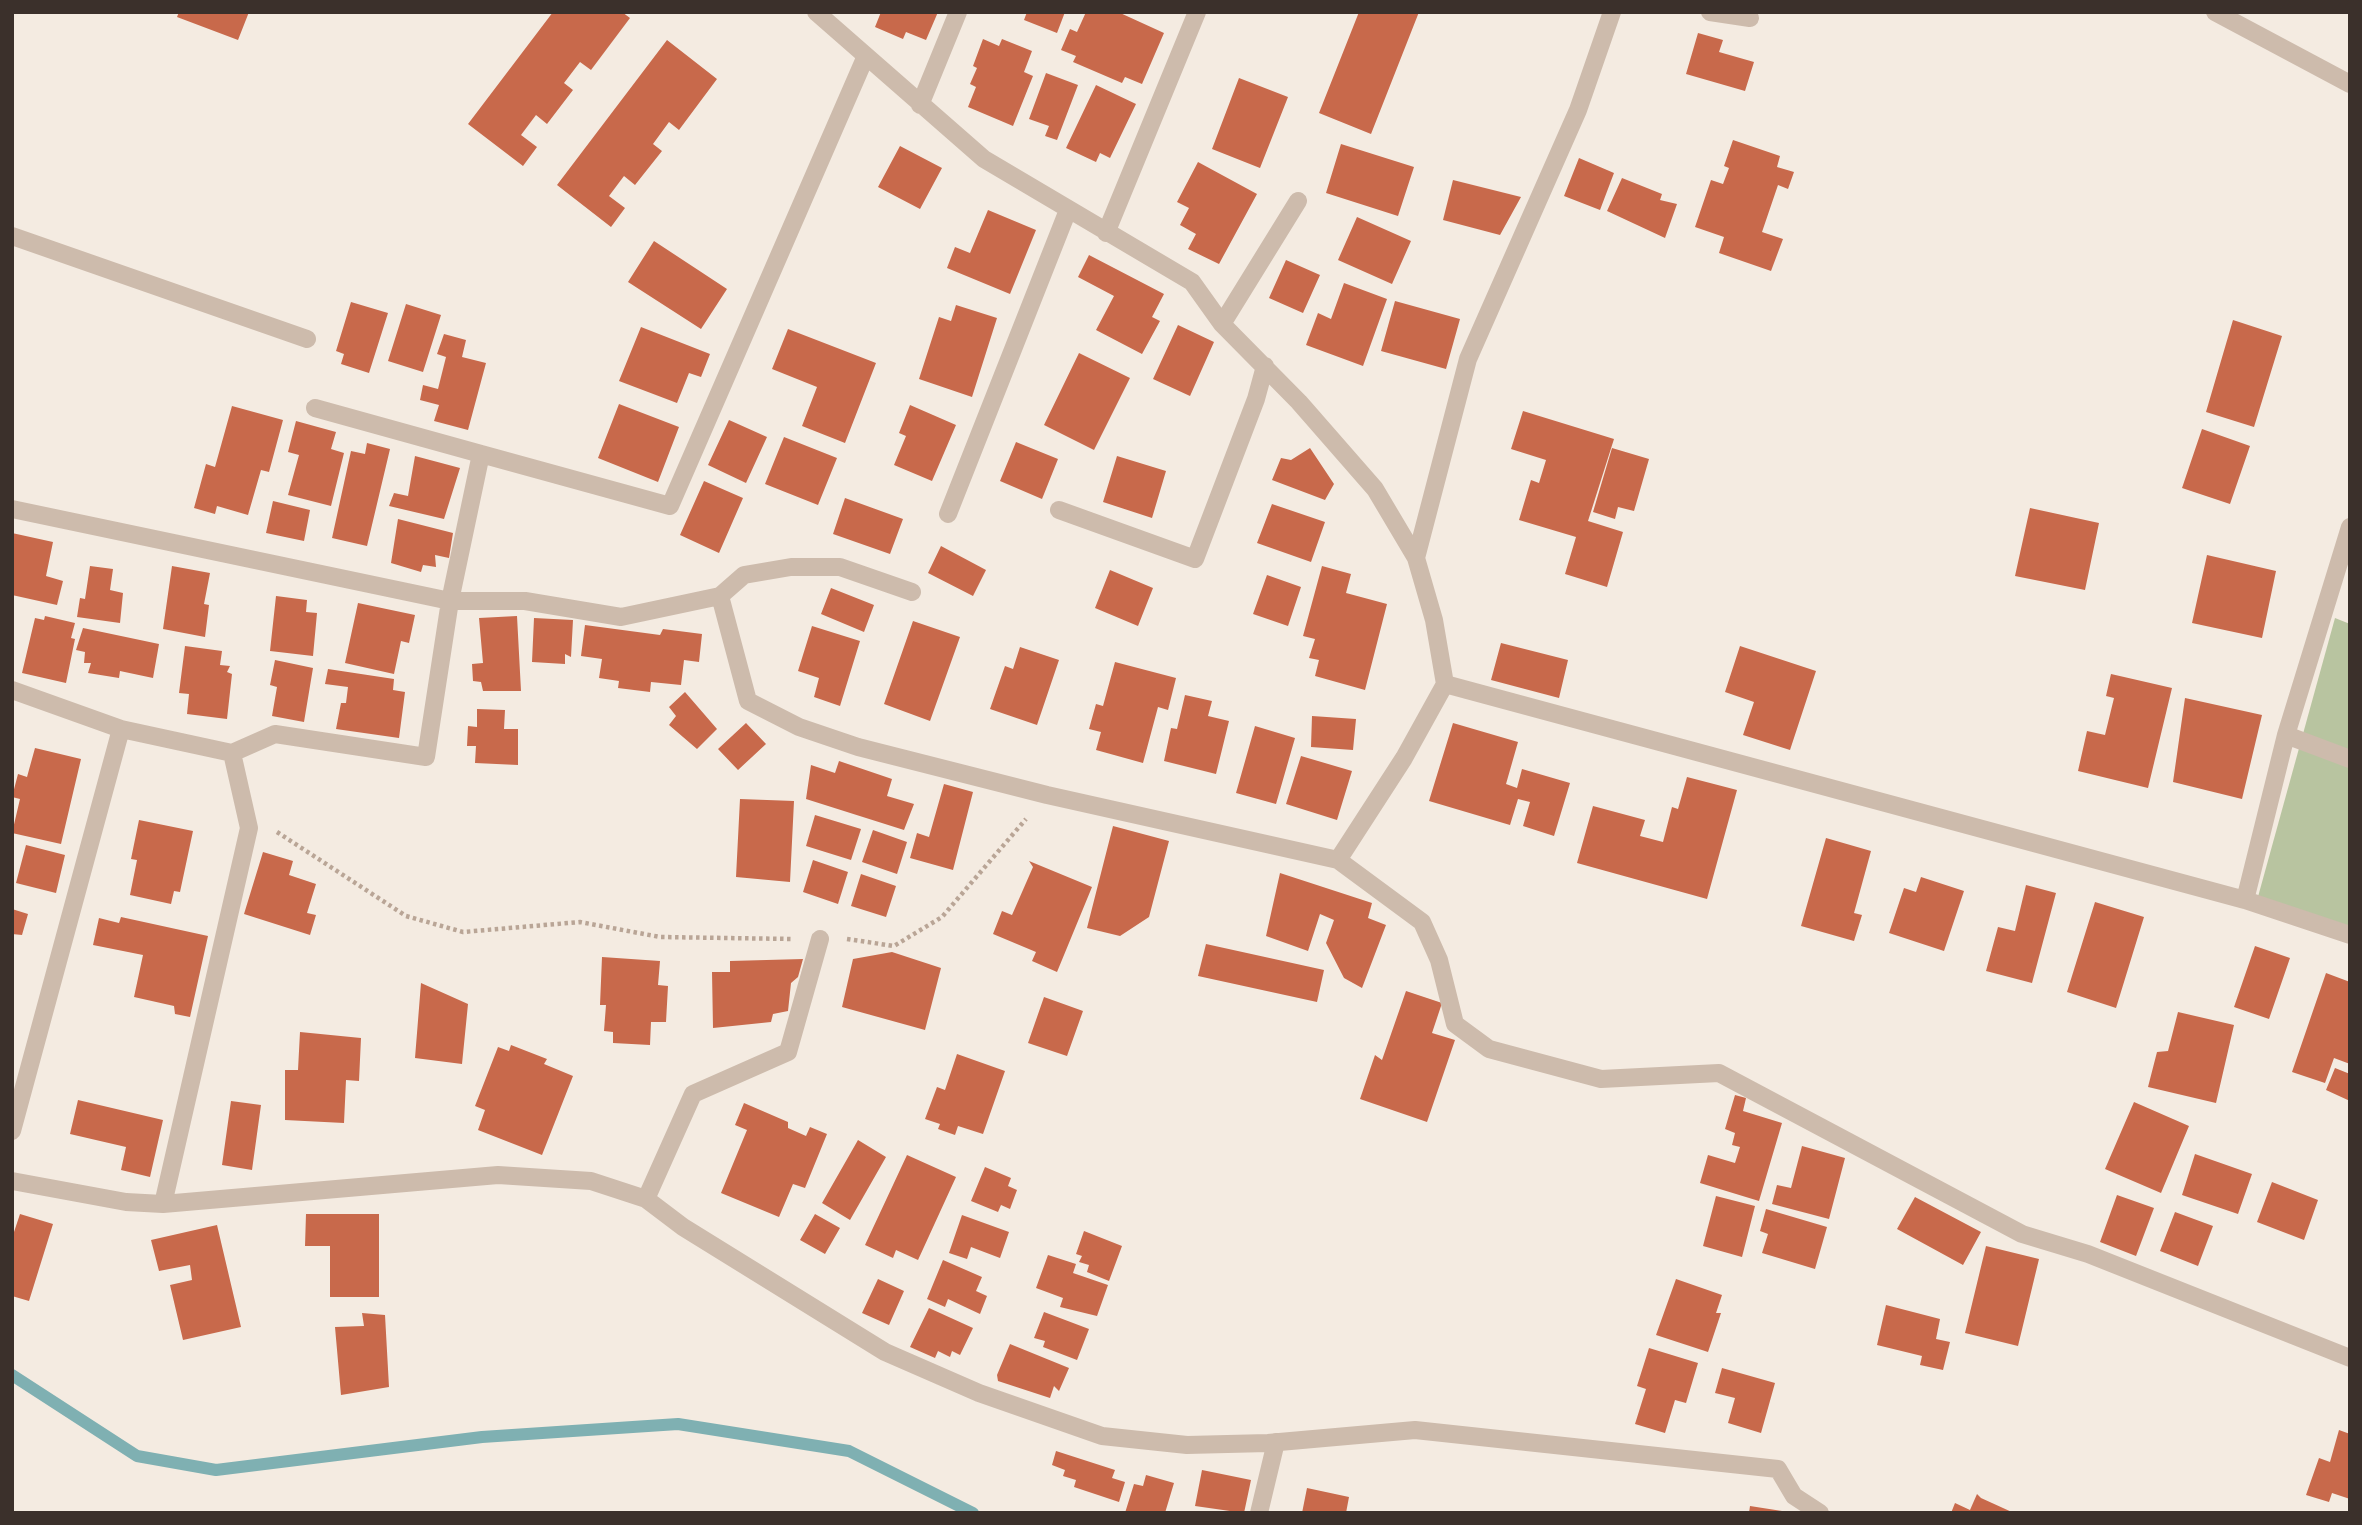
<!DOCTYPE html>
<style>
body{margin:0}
#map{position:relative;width:2362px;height:1525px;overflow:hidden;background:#f4ebe1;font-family:"PT Sans",sans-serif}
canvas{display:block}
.frame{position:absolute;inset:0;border:14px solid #3b302b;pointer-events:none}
</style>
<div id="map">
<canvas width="2362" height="1525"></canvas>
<div class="frame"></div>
</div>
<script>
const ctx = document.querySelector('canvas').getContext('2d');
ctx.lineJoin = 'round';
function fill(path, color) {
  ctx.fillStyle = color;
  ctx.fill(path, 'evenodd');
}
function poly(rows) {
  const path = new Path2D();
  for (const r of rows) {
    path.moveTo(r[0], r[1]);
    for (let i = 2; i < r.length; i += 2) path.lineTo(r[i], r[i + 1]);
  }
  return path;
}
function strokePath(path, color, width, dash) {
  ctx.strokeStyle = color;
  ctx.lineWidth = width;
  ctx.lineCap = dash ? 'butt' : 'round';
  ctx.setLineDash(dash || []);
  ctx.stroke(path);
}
const green = poly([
 [2335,618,2350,624,2350,935,2256,904]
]);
const stream = poly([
 [12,1375,137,1456,216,1470,482,1437,678,1424,849,1451,973,1513]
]);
const building = poly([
 [179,12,249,12,238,40,177,17],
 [553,12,622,12,630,18,591,70,580,62,564,83,573,90,547,124,536,115,521,135,537,147,523,166,468,124],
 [881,12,938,12,926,40,906,32,903,39,875,27],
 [1027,12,1065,12,1057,33,1024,20],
 [1086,12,1118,12,1164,33,1142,84,1125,77,1122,83,1073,62,1076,56,1061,50,1070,29,1077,32],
 [1359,12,1419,12,1371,134,1319,113],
 [1698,33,1723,40,1719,52,1754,62,1745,91,1686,74],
 [983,39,999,46,1002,39,1032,51,1024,72,1033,76,1013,126,968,107,976,87,970,84,977,68,973,66],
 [667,40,717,79,679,130,669,122,653,144,662,151,635,185,624,176,609,196,625,208,611,227,557,185],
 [1046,73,1078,85,1057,140,1045,136,1049,126,1029,119],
 [1239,78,1288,97,1260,168,1212,149],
 [1096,85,1136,104,1110,158,1100,153,1096,162,1066,148],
 [1733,140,1780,156,1777,167,1794,172,1788,189,1778,185,1762,232,1783,239,1771,271,1719,253,1724,237,1695,227,1711,180,1723,184,1729,168,1724,166],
 [1341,144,1414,167,1398,216,1326,193],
 [900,146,942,168,920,209,878,187],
 [1579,158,1614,173,1600,210,1564,196],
 [1198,162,1257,194,1219,264,1188,249,1196,234,1180,225,1189,208,1177,202],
 [1622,178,1662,194,1660,200,1677,204,1665,238,1607,211],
 [1453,180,1521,197,1500,235,1443,220],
 [988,210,1036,230,1010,294,947,268,955,247,970,253],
 [1357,217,1411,241,1392,284,1338,260],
 [654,241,727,289,701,329,628,282],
 [1089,255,1164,294,1152,317,1160,321,1142,354,1096,330,1114,296,1078,277],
 [1286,260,1320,275,1303,313,1269,298],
 [1344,283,1387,299,1363,366,1306,345,1318,313,1331,319],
 [1395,301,1460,319,1446,369,1381,351],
 [351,302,388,313,369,373,341,364,344,354,336,351],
 [406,304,441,315,423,372,388,361],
 [956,305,997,318,972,397,919,379,939,317,951,321],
 [2233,320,2282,336,2254,427,2206,412],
 [1178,325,1214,342,1190,396,1153,379],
 [641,327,710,354,701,377,689,373,677,403,619,381],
 [788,329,876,363,845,443,802,426,817,387,772,369],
 [444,334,466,340,462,357,486,363,468,430,434,421,439,405,420,400,423,385,438,389,446,357,437,354],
 [1079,353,1130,378,1094,450,1044,425],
 [619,404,679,427,658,482,598,458],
 [910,405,956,425,932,481,894,465,906,436,899,433],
 [232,406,283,420,269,472,261,470,248,515,217,506,215,514,194,508,206,464,215,467],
 [1523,411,1614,439,1588,521,1623,532,1607,587,1565,574,1576,537,1519,520,1531,480,1539,483,1546,460,1511,449],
 [729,420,767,437,746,483,708,465],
 [296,421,336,432,331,449,344,453,331,506,288,495,299,455,288,452],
 [2202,429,2250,446,2230,504,2182,488],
 [784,437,837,458,818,505,765,484],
 [1016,442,1058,459,1042,499,1000,481],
 [367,443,390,449,367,546,332,538,351,451,365,454],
 [1310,448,1334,484,1325,500,1272,480,1281,458,1291,460],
 [1612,448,1649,459,1634,511,1618,507,1615,519,1593,512],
 [415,456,460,468,444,519,389,506,394,493,408,496],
 [1117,456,1166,471,1152,518,1103,502],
 [704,481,743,498,719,553,680,535],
 [845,498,903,519,890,554,833,534],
 [273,501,310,510,304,541,266,533],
 [1272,504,1325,522,1311,562,1257,543],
 [2030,508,2099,523,2085,590,2015,576],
 [398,519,453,533,449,558,435,555,436,567,423,565,421,572,391,563],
 [12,533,53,542,46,576,63,581,57,605,12,595],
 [941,546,986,570,973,596,928,573],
 [2207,555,2276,571,2262,638,2192,623],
 [90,566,113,569,110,590,123,593,120,623,77,617,80,598,85,599],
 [172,566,210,573,204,604,209,605,205,637,163,629],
 [1322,566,1351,574,1346,593,1387,604,1365,690,1315,676,1319,660,1309,658,1315,639,1303,636],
 [1110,570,1153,588,1138,626,1095,608],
 [1267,575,1301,587,1288,626,1253,614],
 [831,588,874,605,864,632,821,614],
 [276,596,307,600,306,612,317,613,313,656,270,651],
 [358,603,415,615,409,643,401,641,394,674,345,663],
 [45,616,75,623,71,638,75,639,66,683,22,673,35,618,44,620],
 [517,616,521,691,483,691,481,682,473,681,472,664,483,663,479,618],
 [534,618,573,620,571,657,565,654,565,664,532,662],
 [913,621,960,637,930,721,884,704],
 [585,625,660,635,663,629,702,634,699,662,684,660,681,685,651,682,650,692,618,688,619,681,599,678,602,659,581,656],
 [812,626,860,641,840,706,814,697,819,678,798,671],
 [83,628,159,644,153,678,120,671,119,678,88,673,91,663,84,663,85,652,76,650],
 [1501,643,1568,660,1559,698,1491,680],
 [185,646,222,651,220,665,230,666,227,672,232,674,227,719,187,714,189,694,179,693],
 [1740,646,1816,671,1790,750,1743,735,1754,702,1725,692],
 [1020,647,1059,660,1037,725,990,709,1005,666,1013,669],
 [275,660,313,668,304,722,272,716,277,687,270,685],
 [1115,662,1176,678,1168,710,1158,707,1143,763,1096,750,1101,732,1089,729,1096,704,1103,706],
 [328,669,394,679,393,690,405,692,399,738,336,729,341,703,346,703,348,687,325,684],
 [2111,674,2172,688,2148,788,2078,771,2087,731,2105,735,2114,698,2106,696],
 [685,692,717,729,697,749,669,725,676,716,669,707],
 [1185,695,1212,701,1208,716,1229,721,1216,774,1164,761,1171,728,1177,729],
 [2185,698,2262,715,2242,799,2173,782],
 [477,709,505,710,504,729,518,729,518,765,475,763,476,746,467,746,468,726,477,727],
 [1312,716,1356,719,1353,750,1311,747],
 [746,723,766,744,738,770,718,749],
 [1453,723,1518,742,1506,784,1517,788,1522,769,1570,783,1554,836,1523,826,1530,802,1518,799,1510,825,1429,801],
 [1255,726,1295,738,1276,804,1236,793],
 [35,748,81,759,61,844,12,833,20,799,12,797,18,774,27,777],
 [1301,756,1352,771,1337,820,1286,804],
 [839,761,892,779,887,796,914,804,904,830,806,799,811,765,835,773],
 [1687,777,1737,790,1707,899,1577,863,1593,806,1645,820,1640,836,1663,842,1672,807,1678,809],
 [944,784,973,792,953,870,910,858,917,833,929,837],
 [740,799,794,801,790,882,736,877],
 [815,815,861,829,851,860,806,846],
 [139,820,193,831,180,892,174,891,171,904,130,895,137,860,131,859],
 [1113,826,1169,841,1149,917,1120,936,1087,928],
 [873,830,907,842,897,874,862,862],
 [1826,838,1871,851,1854,913,1862,915,1854,941,1801,926],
 [26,845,65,855,56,893,16,883],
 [263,852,293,861,289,875,316,884,307,913,316,915,310,935,244,914],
 [813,860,848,872,838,904,803,892],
 [1029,861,1092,887,1057,972,1032,961,1036,952,993,934,1002,911,1012,915,1033,867],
 [1280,873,1372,903,1368,918,1386,925,1362,988,1344,978,1326,943,1334,920,1320,914,1308,951,1266,936],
 [861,874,896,886,886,917,851,906],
 [1921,877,1964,891,1944,951,1889,933,1904,888,1916,892],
 [2026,885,2056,893,2032,983,1986,971,1998,927,2015,931],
 [2095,902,2144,917,2116,1008,2067,992],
 [12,909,28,914,22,935,12,934],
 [121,917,208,936,190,1017,175,1014,174,1006,134,997,143,955,93,945,99,918,119,923],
 [1206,944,1324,970,1317,1002,1198,976],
 [2255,946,2290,958,2269,1019,2234,1007],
 [892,952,941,968,925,1030,842,1007,853,959],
 [602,957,660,961,658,985,668,986,666,1022,651,1022,650,1045,613,1043,613,1032,604,1031,606,1005,600,1005],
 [803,959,798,977,791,983,788,1011,773,1014,771,1022,713,1028,712,972,730,972,730,961],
 [2326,973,2350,982,2350,1064,2334,1058,2325,1083,2292,1072],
 [421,983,468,1004,462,1064,415,1058],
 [1406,991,1442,1003,1432,1033,1455,1040,1427,1122,1360,1099,1375,1055,1382,1060],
 [1044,997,1083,1011,1067,1056,1028,1043],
 [2178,1012,2234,1025,2216,1103,2148,1087,2157,1052,2168,1051],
 [300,1032,361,1038,359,1081,346,1080,344,1123,285,1120,285,1070,298,1070],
 [511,1045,547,1059,544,1064,573,1076,542,1155,478,1130,485,1110,475,1106,498,1047,509,1051],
 [957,1054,1005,1071,983,1134,958,1126,955,1135,938,1129,940,1124,925,1119,937,1087,945,1090],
 [2335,1068,2350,1074,2350,1101,2326,1090],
 [1735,1095,1746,1098,1743,1111,1782,1123,1759,1201,1700,1183,1708,1155,1735,1163,1740,1147,1732,1145,1735,1133,1725,1129],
 [78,1100,163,1120,150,1177,121,1170,126,1147,70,1134],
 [231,1101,261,1105,252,1170,222,1165],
 [2134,1102,2189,1126,2161,1193,2105,1169],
 [744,1103,788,1122,788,1128,806,1136,810,1127,827,1134,805,1188,793,1184,779,1217,721,1193,747,1130,735,1125],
 [858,1140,886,1157,850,1220,822,1203],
 [1802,1146,1845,1158,1829,1219,1772,1204,1777,1185,1791,1188],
 [2195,1154,2252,1174,2238,1214,2182,1195],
 [907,1155,956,1177,918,1260,896,1250,893,1258,865,1245],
 [985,1167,1011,1178,1008,1186,1017,1190,1010,1209,1001,1205,998,1212,971,1201],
 [2272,1182,2318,1200,2304,1240,2257,1222],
 [2117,1195,2154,1208,2136,1256,2100,1242],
 [1716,1196,1755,1206,1742,1257,1703,1246],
 [1915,1197,1981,1232,1963,1265,1897,1229],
 [1766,1209,1827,1227,1815,1269,1762,1253,1768,1234,1760,1231],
 [2175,1212,2213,1226,2198,1266,2160,1251],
 [20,1214,53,1224,29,1301,12,1296,12,1238],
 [306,1214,379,1214,379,1297,330,1297,330,1246,305,1246],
 [815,1214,840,1228,825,1254,800,1240],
 [962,1215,1009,1232,1000,1258,971,1247,967,1259,949,1253],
 [217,1225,241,1327,183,1340,170,1285,192,1280,190,1265,159,1271,151,1240],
 [1084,1231,1122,1246,1109,1281,1087,1272,1089,1265,1079,1262,1082,1256,1076,1254],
 [1986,1246,2039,1259,2018,1346,1965,1333],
 [1048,1255,1076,1264,1073,1273,1108,1285,1097,1316,1060,1307,1063,1298,1036,1288],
 [943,1260,982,1277,976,1291,987,1296,980,1314,948,1299,945,1307,927,1299],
 [878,1279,904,1291,889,1325,862,1313],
 [1676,1279,1722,1295,1716,1313,1721,1313,1708,1352,1656,1335],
 [1886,1305,1940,1319,1936,1339,1950,1342,1943,1370,1920,1365,1922,1356,1877,1345],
 [929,1308,973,1328,960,1355,952,1351,950,1357,938,1351,935,1358,910,1347],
 [1044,1312,1089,1329,1077,1360,1043,1347,1045,1341,1034,1338],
 [362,1313,385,1315,389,1387,341,1395,335,1327,364,1326],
 [1010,1344,1069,1368,1059,1391,1054,1386,1050,1398,998,1381,997,1375],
 [1649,1348,1698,1363,1686,1403,1675,1400,1665,1433,1635,1424,1646,1389,1637,1386],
 [1722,1368,1775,1383,1761,1433,1728,1423,1735,1398,1715,1393],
 [2339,1430,2350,1434,2350,1499,2332,1493,2329,1502,2306,1495,2319,1458,2330,1462],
 [1056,1451,1115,1470,1112,1478,1125,1482,1119,1502,1074,1487,1076,1480,1063,1476,1065,1470,1052,1465],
 [1202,1470,1251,1480,1244,1513,1195,1506],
 [1146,1475,1174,1483,1165,1513,1125,1513,1134,1484,1143,1486],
 [1307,1488,1349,1497,1346,1513,1302,1513],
 [1977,1494,1981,1498,2014,1513,1951,1513,1955,1503,1970,1510],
 [1750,1506,1782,1511,1782,1513,1749,1513]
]);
const path = poly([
 [277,832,406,916,463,932,580,922,660,937,792,939],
 [847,939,894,946,942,917,1026,819]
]);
const minor = poly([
 [816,12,984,159,1192,282,1222,324,1299,402,1375,489,1416,558,1434,620,1445,684,1404,758,1338,860],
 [1710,12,1750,18],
 [2215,12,2350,84],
 [920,105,958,12],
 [1106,233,1197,12],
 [12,236,307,339],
 [1222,324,1298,201],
 [315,408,481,454],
 [12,509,450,601,525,601,621,617,720,596,744,575,791,567,840,567,912,592],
 [1059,510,1195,559,1256,399,1265,366],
 [948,514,1068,210],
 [1416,558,1468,359,1578,110,1612,12],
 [720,596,748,701,799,727,858,747,1047,795,1338,860,1422,922,1439,960,1455,1024,1489,1049,1601,1079,1719,1073,2022,1234,2088,1254,2350,1358],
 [1445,684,2245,900,2350,935],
 [12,690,121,729,232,753],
 [2286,735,2350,759],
 [2245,900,2286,735,2350,527],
 [12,1131,121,729],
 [12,1181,126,1202,163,1204,498,1175,591,1181,646,1199,683,1227,885,1352,979,1393,1102,1436,1187,1445,1268,1443,1415,1430,1778,1469,1794,1496,1820,1513],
 [646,1199,693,1094,788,1052,820,939],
 [163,1204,249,828,232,753,275,734,426,757,450,601,481,454,670,506,865,58],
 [1259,1513,1276,1442]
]);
fill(green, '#b8c4a0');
strokePath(stream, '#7fb0b2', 12);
fill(building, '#c8694b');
strokePath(path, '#b9a596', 4.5, [3.5, 3.5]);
strokePath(minor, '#cdbbac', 18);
</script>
